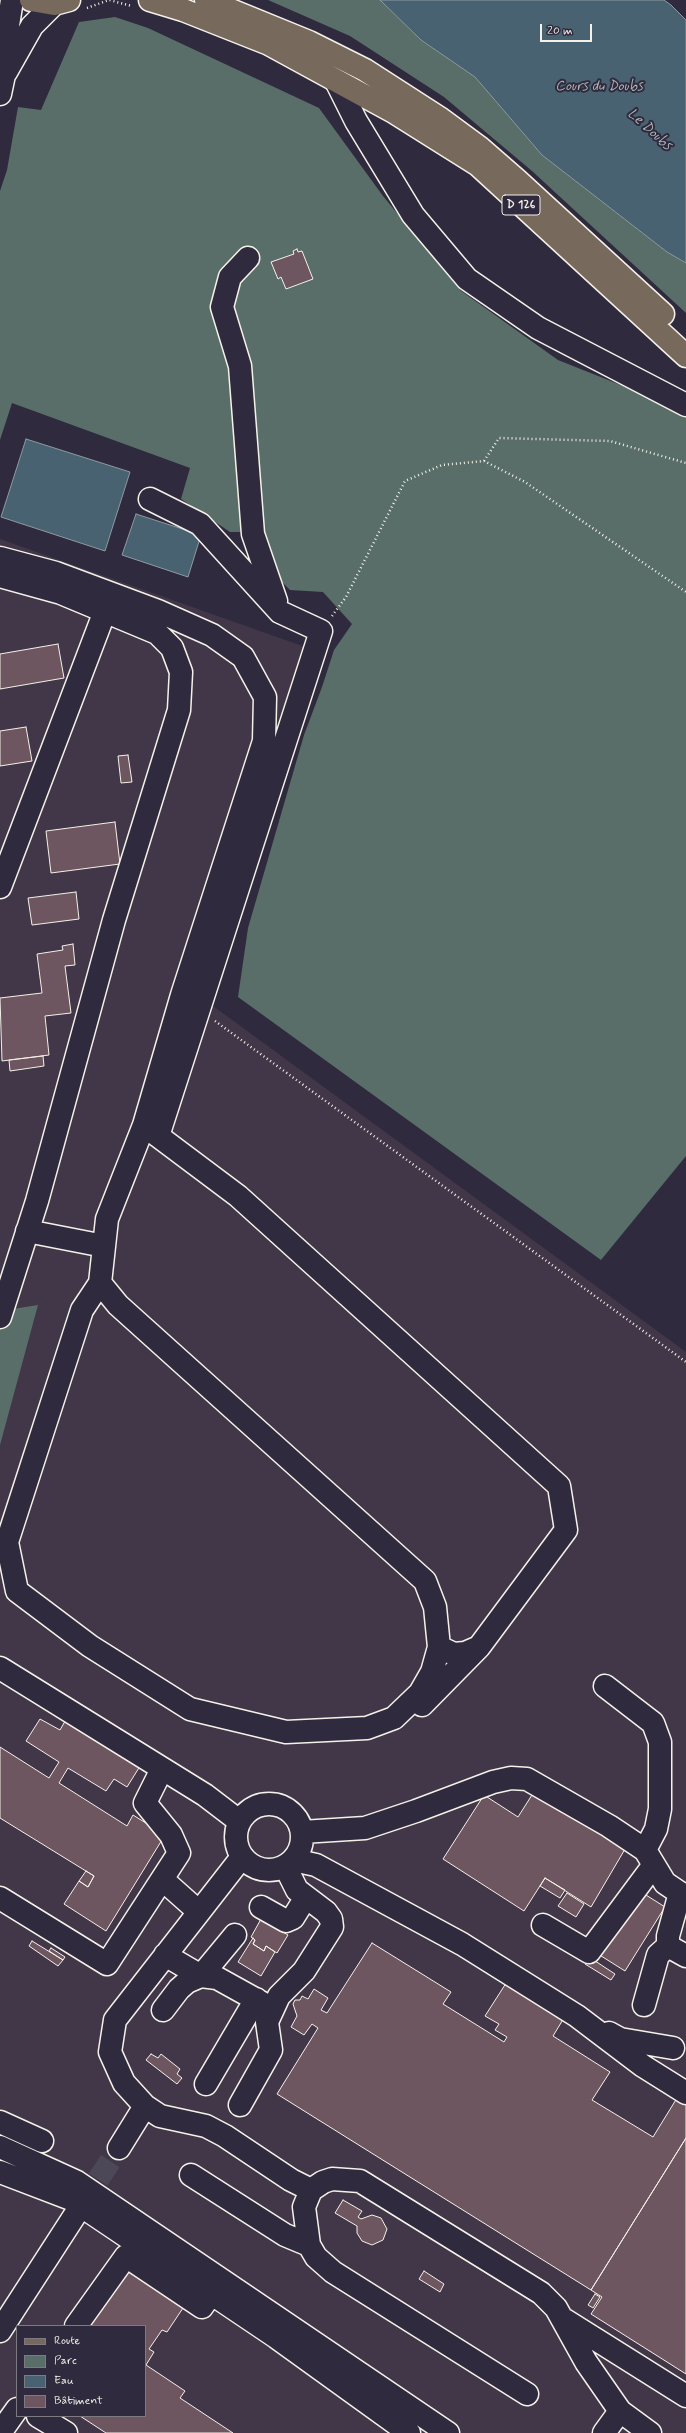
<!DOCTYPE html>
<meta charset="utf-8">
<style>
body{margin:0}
#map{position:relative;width:686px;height:2433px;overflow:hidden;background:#2f2a3d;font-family:Mynerve,sans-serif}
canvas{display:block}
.legend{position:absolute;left:16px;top:2325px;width:130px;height:92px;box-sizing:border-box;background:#2f2a3d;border:1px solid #7e7a81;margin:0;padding:5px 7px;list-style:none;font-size:12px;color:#f4f1e8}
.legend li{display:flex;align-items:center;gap:8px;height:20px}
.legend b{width:20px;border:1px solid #7e7a81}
.scale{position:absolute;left:540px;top:24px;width:52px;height:18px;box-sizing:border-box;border:2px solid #f4f1e8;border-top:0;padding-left:5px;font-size:12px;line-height:14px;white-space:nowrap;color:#f4f1e8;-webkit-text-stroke:3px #2f2a3d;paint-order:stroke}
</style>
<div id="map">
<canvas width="686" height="2433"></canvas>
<ul class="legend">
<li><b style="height:5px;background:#77695c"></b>Route</li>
<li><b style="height:11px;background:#596e68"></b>Parc</li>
<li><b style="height:11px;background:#496272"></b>Eau</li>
<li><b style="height:11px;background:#6e5660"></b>Bâtiment</li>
</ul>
<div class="scale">20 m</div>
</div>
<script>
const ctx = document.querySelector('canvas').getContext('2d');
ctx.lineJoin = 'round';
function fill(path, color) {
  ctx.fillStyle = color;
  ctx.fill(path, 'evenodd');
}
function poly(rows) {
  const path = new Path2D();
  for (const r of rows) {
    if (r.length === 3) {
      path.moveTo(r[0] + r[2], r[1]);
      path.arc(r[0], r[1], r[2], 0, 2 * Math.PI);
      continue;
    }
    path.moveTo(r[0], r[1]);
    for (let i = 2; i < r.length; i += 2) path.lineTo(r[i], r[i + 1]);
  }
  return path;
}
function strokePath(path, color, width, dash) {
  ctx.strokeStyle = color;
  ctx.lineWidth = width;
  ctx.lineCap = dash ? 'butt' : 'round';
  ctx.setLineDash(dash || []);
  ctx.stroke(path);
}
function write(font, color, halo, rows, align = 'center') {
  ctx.font = font + ' Mynerve,sans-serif';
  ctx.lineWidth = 4;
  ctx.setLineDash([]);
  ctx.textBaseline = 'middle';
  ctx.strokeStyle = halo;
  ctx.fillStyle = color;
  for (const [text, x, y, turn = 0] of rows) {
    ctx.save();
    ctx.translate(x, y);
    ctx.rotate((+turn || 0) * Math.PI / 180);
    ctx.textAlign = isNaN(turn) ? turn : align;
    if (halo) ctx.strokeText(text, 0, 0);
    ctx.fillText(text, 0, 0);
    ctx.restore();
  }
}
const built = poly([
 [0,539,308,648,198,995,686,1352,686,2433,0,2433],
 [17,2326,145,2326,145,2416,17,2416]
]);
const green = poly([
 [268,0,380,0,421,40,475,77,542,155,667,252,686,263,686,313,532,171,444,97,350,36],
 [115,17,148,28,319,108,383,196,460,290,558,360,686,411,686,1156,601,1260,238,997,248,928,304,735,322,687,334,650,352,624,323,592,290,590,274,574,262,532,230,532,181,499,190,468,12,403,0,440,0,191,7,170,18,107,41,110,79,22],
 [38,1305,0,1445,0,1311]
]);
const water = poly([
 [380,0,664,0,671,5,686,20,686,263,667,252,542,155,475,77,421,40,380,0],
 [26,439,130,472,105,551,1,517,26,439],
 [136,514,201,535,188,577,122,555,136,514]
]);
const building = poly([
 [297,249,298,252,302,251,313,279,286,289,281,277,278,279,271,262,294,254,293,251,297,249],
 [58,644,64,678,0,689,0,654,58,644],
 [26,727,32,761,0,766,0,731,26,727],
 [128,755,132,782,121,783,118,756,128,755],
 [115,822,120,864,51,873,46,831,115,822],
 [76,892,79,919,32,925,28,898,76,892],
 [73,944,75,965,65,966,71,1013,45,1016,49,1055,2,1061,0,998,42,993,37,954,63,950,62,946,73,944],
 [43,1056,44,1066,10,1071,9,1060,43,1056],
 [68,1716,142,1763,127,1787,114,1779,106,1791,68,1768,59,1783,127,1826,133,1815,165,1835,106,1931,64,1904,79,1881,88,1887,94,1876,0,1818,0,1747,49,1778,59,1762,26,1741,40,1719,60,1730,68,1716],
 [537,1787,628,1844,591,1907,545,1878,524,1911,443,1859,484,1795,518,1817,537,1787],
 [86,1871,94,1876,88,1887,79,1881,86,1871],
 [545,1878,565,1890,560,1898,540,1886,545,1878],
 [638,1890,665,1907,625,1971,598,1954,638,1890],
 [567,1893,584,1904,576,1917,558,1906,567,1893],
 [261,1919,288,1935,277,1953,266,1946,264,1951,253,1944,255,1940,251,1937,261,1919],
 [253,1938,255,1940,253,1944,264,1951,266,1946,275,1952,261,1976,238,1962,253,1938],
 [32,1941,63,1960,58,1966,29,1946,32,1941],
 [372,1943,451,1992,443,2004,504,2042,507,2037,495,2030,499,2024,485,2016,510,1977,567,2013,553,2036,610,2072,592,2100,653,2137,677,2098,686,2104,686,2138,591,2290,277,2094,318,2028,312,2024,304,2035,291,2027,297,2016,293,2004,295,2000,300,2000,302,1996,308,1999,314,1989,328,1998,321,2010,327,2013,372,1943],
 [51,1948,65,1957,63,1960,49,1951,51,1948],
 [589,1957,615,1974,611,1980,585,1964,589,1957],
 [151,2054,158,2058,161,2054,180,2069,177,2074,182,2078,177,2084,146,2060,151,2054],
 [686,2138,686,2374,591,2314,602,2297,591,2290,686,2138],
 [343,2200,362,2211,358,2217,361,2219,372,2215,381,2218,387,2229,383,2240,372,2245,362,2241,357,2233,357,2226,335,2213,343,2200],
 [128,2266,185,2305,167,2332,162,2330,149,2349,154,2352,146,2365,185,2391,180,2398,233,2433,106,2433,80,2416,145,2416,145,2326,88,2326,128,2266],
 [424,2271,444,2284,440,2292,419,2279,424,2271],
 [595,2294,600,2297,593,2308,588,2305,595,2294]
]);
const minorTunnel = poly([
 [80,2207,119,2148]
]);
const path = poly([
 [87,8,109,0,132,6],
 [484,461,499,438,610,441,686,463],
 [332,616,346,597,405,481,442,465,484,461,525,482,686,592],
 [215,1021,686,1362]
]);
const minor = poly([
 [6,72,32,26,54,4],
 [336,81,356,121,413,215,467,279,538,328,686,405],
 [0,94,4,75,5,44,12,0],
 [248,258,230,277,222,307,240,366,253,534,276,601],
 [150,499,200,524,280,612,321,631,158,1136],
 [0,558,56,573,158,611,212,635,243,657,265,697,264,741,182,995,144,1125,107,1219,100,1283,82,1310,7,1542,17,1591,90,1646,190,1709,286,1732,367,1728,394,1718,420,1693,432,1672,439,1647,435,1607,425,1581,118,1305,100,1283],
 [0,576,61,593,157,633,172,648,181,672,179,710,114,920,37,1201,0,1317],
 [0,887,105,611],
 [146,1127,238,1196,559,1486,566,1530,479,1647],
 [27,1231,104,1246],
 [0,1668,205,1795,239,1821],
 [605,1686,653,1723,660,1742,660,1809,656,1829,645,1850],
 [422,1705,479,1647,465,1653,454,1654,439,1647],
 [269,1837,33],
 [302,1832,365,1828,416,1811,493,1782,511,1778,527,1779,609,1826,645,1850,665,1883,680,1893],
 [293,1860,316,1865,462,1944,577,2016,643,2066,686,2093],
 [162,1879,199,1912],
 [686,1895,680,1893,668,1936,668,1946,686,1956],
 [0,1898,107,1964,179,1853,171,1835,145,1803,162,1769],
 [261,1907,286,1921,293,1918,306,1897],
 [543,1925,589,1952,653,1866],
 [165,1955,201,1976,217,1978,273,2009,267,2022,271,2050,240,2105],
 [644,2005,658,1955,668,1946],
 [273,2009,279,1996,304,1971,332,1927,331,1919,326,1912,297,1890,285,1866],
 [163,2010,179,1989,187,1982,201,1976,235,1935],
 [609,2033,620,2039,673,2048],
 [206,2084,256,1999],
 [145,2106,160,2116,206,2126,225,2136,291,2180,311,2190,323,2182,332,2179,360,2181,541,2293,556,2308,586,2362,620,2411,604,2433],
 [0,2122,42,2141],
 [0,2147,77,2182,448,2433],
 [119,2148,145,2106,124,2083,110,2052,115,2020,242,1857],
 [0,2172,71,2199,276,2337,409,2433],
 [191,2175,285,2235,309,2245,304,2207,311,2190],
 [309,2245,316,2257,333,2272,527,2394],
 [565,2320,686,2396],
 [76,2326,126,2256,202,2307,211,2294],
 [0,2331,75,2215],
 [620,2411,650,2433],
 [38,2416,66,2433],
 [0,2433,17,2409]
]);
const major = poly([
 [31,0,54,4,69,0],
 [150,0,183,10,269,44,392,111,478,165,686,356],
 [206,0,309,42,365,70,441,119,479,147,518,181,663,314]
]);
const shields = [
 [521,205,38]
];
const shieldNames = [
 ["D 126",521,205]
];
const waterNames = [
 ["Cours du Doubs",599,87],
 ["Le Doubs",649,130,42]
];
fill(built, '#423748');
fill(green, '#596e68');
fill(water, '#496272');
strokePath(water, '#8d9ba1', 1);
fill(building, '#6e5660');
strokePath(building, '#f4f1e8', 1);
strokePath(minorTunnel, '#4d4857', 22, [22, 11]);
strokePath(minor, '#f4f1e8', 25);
strokePath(major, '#f4f1e8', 25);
strokePath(path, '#f4f1e8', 2.5, [1, 3]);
strokePath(minor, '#2f2a3d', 22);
strokePath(major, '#77695c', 22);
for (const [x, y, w] of shields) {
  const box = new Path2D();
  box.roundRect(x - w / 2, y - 10, w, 20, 3);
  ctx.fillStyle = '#2f2a3d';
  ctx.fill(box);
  strokePath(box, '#f4f1e8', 1);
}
write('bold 12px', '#f4f1e8', null, shieldNames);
write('italic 14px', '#b0b8b9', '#2f2a3d', waterNames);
</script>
